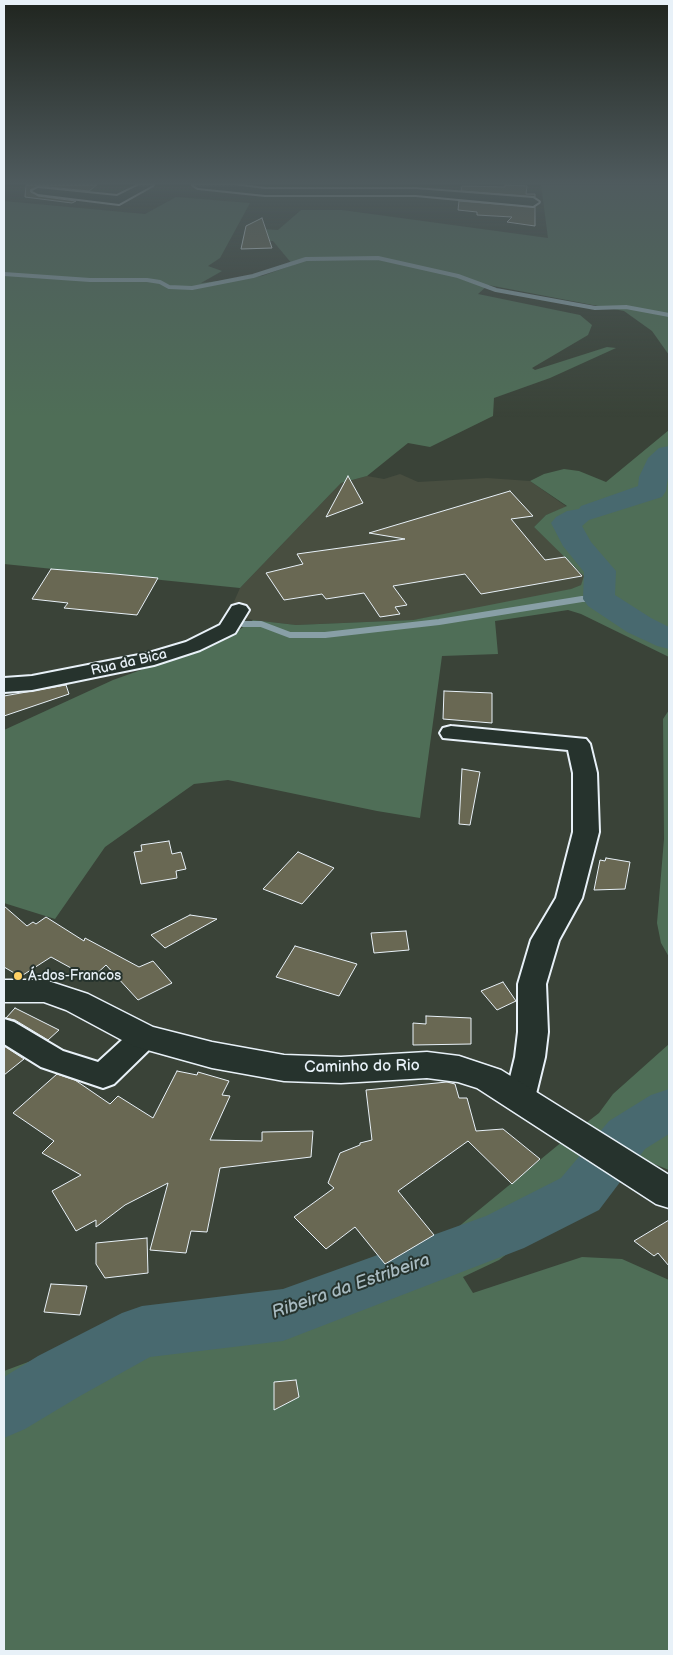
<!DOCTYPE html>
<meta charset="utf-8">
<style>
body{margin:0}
#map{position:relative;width:673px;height:1655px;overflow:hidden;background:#3a4338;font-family:"Balsamiq Sans",sans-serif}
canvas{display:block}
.frame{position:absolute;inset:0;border:5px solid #e8f1f8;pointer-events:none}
</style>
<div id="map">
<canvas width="673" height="1655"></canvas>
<div class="frame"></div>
</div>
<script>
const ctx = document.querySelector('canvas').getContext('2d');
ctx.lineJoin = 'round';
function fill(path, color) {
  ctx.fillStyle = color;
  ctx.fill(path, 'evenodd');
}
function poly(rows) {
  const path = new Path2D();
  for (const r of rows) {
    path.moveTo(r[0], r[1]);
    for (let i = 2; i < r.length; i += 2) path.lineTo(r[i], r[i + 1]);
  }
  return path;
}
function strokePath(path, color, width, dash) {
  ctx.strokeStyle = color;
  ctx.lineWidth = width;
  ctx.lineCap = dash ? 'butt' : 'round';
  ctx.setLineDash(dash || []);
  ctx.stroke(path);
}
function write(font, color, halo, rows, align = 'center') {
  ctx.font = font + ' "Balsamiq Sans",sans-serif';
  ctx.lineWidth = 4;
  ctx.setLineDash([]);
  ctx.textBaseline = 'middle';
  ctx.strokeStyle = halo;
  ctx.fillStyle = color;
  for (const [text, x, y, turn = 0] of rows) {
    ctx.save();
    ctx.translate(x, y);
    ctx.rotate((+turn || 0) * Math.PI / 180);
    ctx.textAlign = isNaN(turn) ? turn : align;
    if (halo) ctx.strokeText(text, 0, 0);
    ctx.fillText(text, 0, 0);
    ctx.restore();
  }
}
const built = poly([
 [400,474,418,482,487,478,530,481,567,507,546,515,534,527,581,571,585,577,581,585,569,590,489,607,413,620,296,625,253,620,229,613,240,588,341,483,367,476,384,479]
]);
const green = poly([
 [541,185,669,185,669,355,652,331,624,311,488,285,478,294,580,315,592,325,588,335,532,368,535,370,607,347,616,348,550,378,494,398,493,416,430,447,408,443,367,476,341,483,240,588,4,564,4,201,145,214,176,197,250,203,220,258,208,266,222,271,201,283,262,276,293,265,273,241,242,241,246,228,278,230,301,210,342,210,548,238],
 [669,430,669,657,581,614,568,610,495,621,498,654,442,656,420,818,377,811,228,780,194,784,105,847,55,919,4,903,4,730,113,680,225,640,253,620,296,625,413,620,571,589,581,585,584,576,534,527,546,515,567,506,530,481,544,474,564,469,579,471,606,482],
 [669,710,669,957,661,943,657,923,664,839,663,719],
 [669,1044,669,1170,639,1158,586,1123,599,1113,613,1094],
 [563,1141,612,1173,499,1260,463,1277,473,1293,582,1257,622,1259,669,1280,669,1651,4,1651,4,1371,55,1352,223,1301,373,1272,457,1228]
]);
const streamFar1 = poly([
 [4,274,90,280,147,280,160,282,169,287,192,288,253,276,306,259,378,258,458,276,496,290,595,308,626,307,669,315]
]);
const stream = poly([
 [243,624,261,624,290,635,325,635,439,622,582,599,599,599]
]);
const river = poly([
 [669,446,669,471,666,491,662,497,589,520,582,526,591,542,616,571,615,595,651,618,669,627,669,649,657,646,627,632,588,606,583,599,584,572,563,546,551,523,556,517,567,511,579,509,581,506,638,486,639,477,648,458,659,448,669,446],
 [669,1089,669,1134,645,1149,599,1210,524,1248,283,1341,150,1357,80,1396,25,1429,4,1438,4,1377,38,1356,122,1313,142,1306,283,1289,486,1216,561,1178,609,1121,651,1095,669,1089]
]);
const building = poly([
 [26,185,97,185,89,191,38,186,30,190,38,196,76,201,72,203,25,197,26,185],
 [505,185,527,186,526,194,535,194,535,197,461,191,462,186,505,187,505,185],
 [459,201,535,207,535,226,507,222,512,217,477,215,477,212,458,210,459,201],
 [262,218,272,248,241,249,246,226,262,218],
 [348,476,363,503,326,517,348,476],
 [510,491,533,516,511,519,545,560,565,557,582,576,481,594,465,574,393,586,407,605,395,607,400,614,380,617,364,593,326,599,322,594,284,600,266,573,303,564,297,554,405,539,369,533,510,491],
 [51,569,115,574,158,578,137,615,64,608,68,603,32,599,51,569],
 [66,685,69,694,4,716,4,696,66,685],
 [444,691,492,693,492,723,443,719,444,691],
 [462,769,480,772,470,825,459,824,462,769],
 [169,841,172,854,181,852,186,869,176,871,177,878,141,884,134,852,142,851,141,845,169,841],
 [298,852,334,868,302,904,263,889,298,852],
 [606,858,630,862,625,889,594,890,600,860,605,861,606,858],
 [4,906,27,926,33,922,36,924,46,917,84,941,85,938,139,967,153,961,172,983,138,1000,106,965,91,979,51,957,23,975,16,974,4,967,4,906],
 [190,915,217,919,165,948,151,935,190,915],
 [406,931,409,950,374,953,371,933,406,931],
 [295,946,357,964,339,996,276,977,295,946],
 [503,982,516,1001,497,1010,481,991,503,982],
 [15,1008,59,1030,48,1040,15,1020,6,1018,15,1008],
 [426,1016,471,1018,471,1044,413,1045,413,1023,426,1024,426,1016],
 [4,1046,24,1059,4,1075,4,1046],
 [177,1071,197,1075,198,1072,229,1081,222,1095,230,1096,210,1140,262,1141,262,1132,313,1131,311,1157,220,1168,207,1232,191,1231,186,1253,150,1250,168,1183,125,1205,96,1227,96,1220,76,1231,52,1191,81,1175,42,1153,54,1141,13,1113,57,1074,75,1080,110,1104,118,1096,153,1118,177,1071],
 [447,1082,455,1084,459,1098,467,1098,476,1131,503,1129,540,1159,512,1184,468,1141,398,1191,434,1235,385,1264,355,1227,326,1249,294,1217,334,1188,328,1183,340,1153,360,1145,360,1143,372,1140,366,1090,447,1082],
 [669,1220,669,1266,658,1253,654,1256,634,1241,669,1220],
 [147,1238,148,1273,105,1278,96,1264,96,1243,147,1238],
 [51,1284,87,1286,80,1315,44,1312,51,1284],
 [296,1380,299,1397,274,1410,274,1382,296,1380]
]);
const minor = poly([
 [139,185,153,185,119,204,38,194,32,191,38,188,117,196,139,185],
 [193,185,234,185,265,189,416,189,533,198,539,202,533,206,416,195,265,195,198,188,193,185],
 [239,604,246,606,249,610,235,633,200,650,154,665,32,690,4,692,4,678,32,676,149,653,186,642,220,625,232,606,239,604],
 [451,726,586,739,590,744,597,773,599,832,582,898,559,940,546,984,548,1032,545,1057,535,1098,531,1107,520,1110,509,1107,505,1098,515,1057,518,1032,518,984,531,940,556,898,573,832,573,773,568,750,443,738,440,733,443,728,451,726],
 [4,1019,14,1022,63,1051,98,1062,134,1029,144,1026,154,1029,159,1037,154,1045,114,1084,103,1088,41,1067,4,1044,4,1019]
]);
const tertiary = poly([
 [4,980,45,980,88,994,153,1027,212,1042,284,1055,341,1057,427,1052,459,1056,501,1070,669,1175,669,1208,656,1204,477,1088,458,1082,427,1078,341,1083,284,1081,212,1068,133,1046,66,1010,44,1002,4,1002,4,980]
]);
const markers = [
 [18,976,5,"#ffd166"]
];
const streetNames = [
 ["Rua da Bica",129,663,-13]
];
const poiNames = [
 ["Á-dos-Francos",28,976]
];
const nearStreetnames = [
 ["Caminho do Rio",362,1067,-1]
];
const nearWaternames = [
 ["Ribeira da Estribeira",351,1287,-19]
];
fill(built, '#484e40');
fill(green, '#4f6e57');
strokePath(streamFar1, '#889fa6', 4);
strokePath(stream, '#889fa6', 6);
fill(river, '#48696f');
fill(building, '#696853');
strokePath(building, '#e8f1f8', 1);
strokePath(minor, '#e8f1f8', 4);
strokePath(tertiary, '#e8f1f8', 3);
fill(minor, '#26332d');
fill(tertiary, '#26332d');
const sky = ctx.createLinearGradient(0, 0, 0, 417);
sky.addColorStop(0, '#20251f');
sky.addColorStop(0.44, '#4f5b5e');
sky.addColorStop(1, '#4f5b5e00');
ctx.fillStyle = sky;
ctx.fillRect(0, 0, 673, 417);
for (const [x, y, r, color] of markers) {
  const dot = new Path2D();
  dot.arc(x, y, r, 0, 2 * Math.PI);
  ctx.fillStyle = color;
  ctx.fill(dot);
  strokePath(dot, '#26332d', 2);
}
write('14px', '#e8f1f8', '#26332d', streetNames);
write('14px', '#e8f1f8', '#26332d', poiNames, 'left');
write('16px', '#e8f1f8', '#26332d', nearStreetnames);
write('italic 18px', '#a8bbc1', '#26332d', nearWaternames);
</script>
